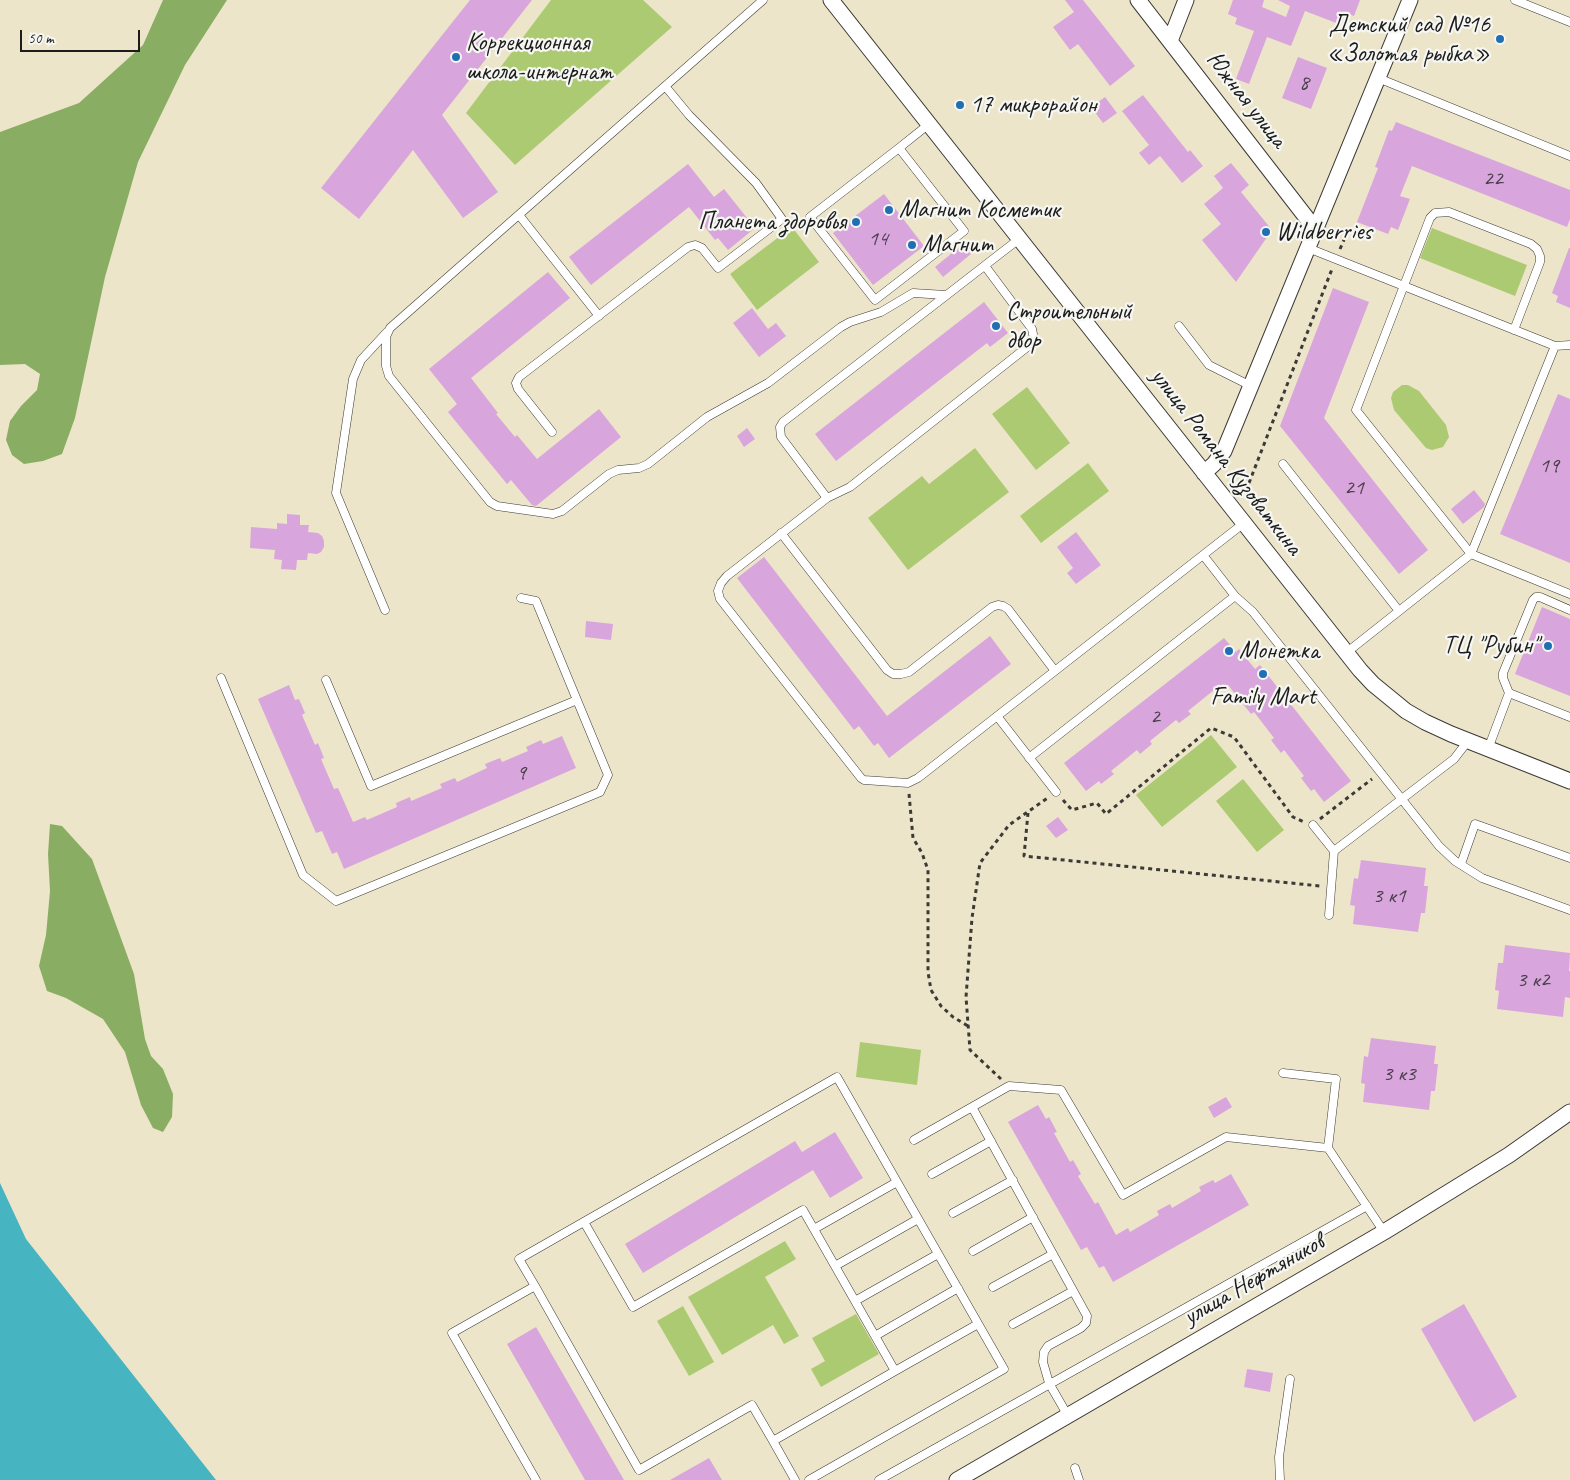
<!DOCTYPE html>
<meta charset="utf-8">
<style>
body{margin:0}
#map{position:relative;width:1570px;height:1480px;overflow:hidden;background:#ede5c9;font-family:Caveat,sans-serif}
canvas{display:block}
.scale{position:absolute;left:20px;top:30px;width:120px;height:22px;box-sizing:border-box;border:2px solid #1c1c1c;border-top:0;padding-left:6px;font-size:15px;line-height:18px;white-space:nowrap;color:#1c1c1c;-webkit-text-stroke:4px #f6f6f2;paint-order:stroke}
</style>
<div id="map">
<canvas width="1570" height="1480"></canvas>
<div class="scale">50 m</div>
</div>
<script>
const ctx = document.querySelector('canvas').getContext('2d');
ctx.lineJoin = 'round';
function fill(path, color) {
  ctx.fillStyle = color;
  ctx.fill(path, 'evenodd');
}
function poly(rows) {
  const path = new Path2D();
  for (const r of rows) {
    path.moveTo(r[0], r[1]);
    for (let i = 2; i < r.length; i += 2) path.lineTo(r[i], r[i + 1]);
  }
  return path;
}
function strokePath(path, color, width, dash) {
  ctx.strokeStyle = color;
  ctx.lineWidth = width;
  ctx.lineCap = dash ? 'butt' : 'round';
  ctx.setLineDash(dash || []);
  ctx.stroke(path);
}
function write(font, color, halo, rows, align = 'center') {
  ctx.font = font + ' Caveat,sans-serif';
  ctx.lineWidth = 4.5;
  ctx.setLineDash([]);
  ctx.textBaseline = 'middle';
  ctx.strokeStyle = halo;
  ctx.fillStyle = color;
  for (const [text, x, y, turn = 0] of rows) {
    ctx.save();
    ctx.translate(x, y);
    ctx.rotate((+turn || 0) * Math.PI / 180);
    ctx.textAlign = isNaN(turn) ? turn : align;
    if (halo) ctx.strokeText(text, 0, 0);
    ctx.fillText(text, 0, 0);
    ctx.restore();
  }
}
const green = poly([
 [551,0,643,0,672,27,515,165,466,113],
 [792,227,819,262,757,310,730,274],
 [1432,228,1527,265,1515,296,1420,258],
 [1402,385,1408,385,1419,391,1446,425,1449,437,1443,447,1432,450,1426,448,1394,410,1391,398,1393,392],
 [1027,387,1070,443,1036,470,992,414],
 [975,448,1009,492,908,570,868,518,922,476,929,484],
 [1088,463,1109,491,1041,543,1020,516],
 [1211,735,1237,767,1162,827,1136,795],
 [1243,779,1284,830,1257,852,1216,801],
 [860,1042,921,1050,917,1085,856,1077],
 [785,1241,796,1259,765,1277,799,1336,784,1344,773,1325,722,1355,688,1297],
 [683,1306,714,1362,689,1376,657,1321],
 [856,1314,879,1354,821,1387,811,1369,825,1361,812,1338]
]);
const forest = poly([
 [163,0,227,0,185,65,138,162,105,277,75,418,62,454,43,461,24,464,12,455,6,440,10,421,21,406,37,390,40,374,25,364,0,365,0,132,79,103,143,45],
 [50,824,62,826,92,859,134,974,145,1039,151,1056,163,1069,173,1094,172,1117,163,1132,153,1128,141,1105,125,1052,103,1019,66,998,47,991,39,966,46,935,50,891,48,854]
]);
const water = poly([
 [0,1183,26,1239,216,1480,0,1480]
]);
const building = poly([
 [470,0,532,0,442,115,498,192,463,218,413,150,359,219,321,188],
 [1065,0,1083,0,1135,66,1110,86,1078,44,1070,50,1053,27,1074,12],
 [1233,0,1264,0,1262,7,1286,17,1290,6,1278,0,1360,0,1354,16,1349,14,1344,26,1305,11,1291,46,1267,37,1249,84,1236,79,1254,31,1235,24,1237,18,1228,14],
 [1298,57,1327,68,1311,109,1282,98],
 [1143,95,1188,152,1190,150,1203,166,1182,183,1160,156,1149,165,1139,153,1149,145,1122,111],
 [1105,97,1117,113,1103,123,1091,107],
 [1396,122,1570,190,1570,219,1567,227,1412,166,1400,196,1410,199,1398,230,1391,227,1388,234,1357,222,1378,168,1375,167,1389,130,1392,131],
 [1231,163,1249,185,1241,192,1272,230,1236,282,1202,240,1221,224,1204,204,1223,188,1214,176],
 [688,164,714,197,724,189,755,228,728,250,718,238,715,240,689,207,591,285,569,257],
 [884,194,924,246,873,285,833,233],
 [963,244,971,254,943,277,935,267],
 [1569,248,1570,248,1570,308,1556,302,1558,296,1552,293],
 [548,272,570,298,471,378,498,413,496,414,515,437,517,435,537,459,599,409,621,437,536,506,532,505,511,480,507,484,448,412,457,404,429,369],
 [1333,288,1369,302,1324,418,1428,550,1399,574,1280,426],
 [984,302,1008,333,990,347,987,343,836,461,815,434],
 [752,308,768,329,776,323,786,336,759,357,733,323],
 [1558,394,1570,399,1570,563,1500,534],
 [747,428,755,439,744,447,737,436],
 [1474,490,1485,504,1484,507,1463,524,1451,509],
 [287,514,300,515,300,525,309,525,308,532,318,533,322,536,324,541,324,547,321,552,317,554,308,553,307,560,297,560,296,570,281,569,282,560,274,559,275,550,250,548,251,527,277,529,277,523,287,524],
 [1076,532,1101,565,1076,584,1067,573,1073,568,1057,547],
 [764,557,887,716,990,636,1011,664,889,758,878,743,874,746,859,726,854,730,737,578],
 [1542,607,1570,619,1570,696,1515,674],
 [586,621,613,624,611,640,585,637],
 [1224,638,1236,652,1239,649,1255,669,1260,665,1351,781,1324,802,1314,789,1311,791,1301,778,1304,776,1284,750,1281,753,1271,740,1274,738,1254,712,1251,714,1228,685,1217,693,1214,690,1188,711,1191,714,1179,723,1176,720,1150,741,1152,744,1140,754,1137,750,1111,771,1114,774,1101,784,1099,781,1086,791,1064,763],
 [289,685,295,700,299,699,305,713,302,715,315,745,318,743,324,758,321,759,334,789,338,788,353,822,365,817,367,820,397,807,396,803,410,797,411,801,442,788,440,784,455,778,457,782,487,768,485,764,500,758,502,762,528,751,526,747,541,740,543,744,562,736,576,768,344,869,337,852,332,854,322,831,316,833,258,699],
 [1058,817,1068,830,1056,838,1046,826],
 [1361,860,1426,868,1424,886,1428,886,1425,913,1421,913,1418,932,1353,924,1355,906,1350,905,1354,878,1358,879],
 [1505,945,1570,953,1569,971,1570,971,1570,998,1565,997,1563,1017,1497,1009,1499,991,1495,990,1498,963,1503,963],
 [1371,1038,1436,1046,1434,1064,1438,1064,1435,1091,1431,1091,1429,1110,1363,1102,1365,1084,1361,1083,1364,1056,1368,1057],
 [1226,1097,1232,1107,1214,1118,1208,1107],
 [1038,1105,1046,1119,1049,1117,1057,1132,1054,1133,1070,1162,1073,1160,1081,1174,1078,1176,1095,1204,1098,1202,1116,1235,1128,1228,1130,1232,1159,1215,1157,1211,1170,1204,1172,1208,1201,1191,1199,1187,1213,1180,1215,1183,1231,1174,1249,1205,1113,1282,1104,1266,1099,1268,1087,1247,1081,1250,1008,1122],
 [835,1132,863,1178,830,1198,813,1170,643,1273,625,1244,795,1141,802,1152],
 [1464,1304,1517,1397,1474,1422,1421,1329],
 [536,1327,624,1480,585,1480,507,1344],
 [1247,1369,1273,1373,1270,1392,1244,1387],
 [709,1458,722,1480,670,1480]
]);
const path = poly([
 [1340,249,1344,240],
 [1249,483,1332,269],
 [909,794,913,838,922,853,928,870,928,972,931,990,941,1006,953,1017,968,1026],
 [1063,800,1072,810,1097,803,1106,814,1211,728,1234,737,1293,817,1304,822],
 [1028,813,1024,856,1320,886],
 [1320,819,1372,779],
 [1001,1079,970,1050,966,997,972,918,980,863,1009,825,1049,797]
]);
const service = poly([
 [763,0,390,328,386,337,386,366,389,376,490,502,497,506,553,514,562,511,609,474,618,470,639,468,648,464,707,417,768,383,841,327,850,322,881,312,913,293,946,295],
 [1515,0,1570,22],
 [1378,78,1570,156],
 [899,148,964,231,875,300,810,217,899,148,929,124],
 [519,215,599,316],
 [1308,248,1555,346,1570,345],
 [985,266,1032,329,1034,339,1031,344,850,487,827,498,727,576,721,583,718,591,720,599,861,778,864,780,908,783,918,778,1244,523],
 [1179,326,1209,365,1251,386],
 [1555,346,1471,554,1570,594],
 [552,432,518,389,516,383,519,377,688,247,695,245,702,248,718,268,782,219,756,183,689,115,665,86],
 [1283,464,1399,611],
 [827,498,781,437,780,427,783,422,1019,239],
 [781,533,887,670,893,674,901,674,909,672,992,607,998,605,1003,606,1008,609,1055,671],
 [1203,555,1235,596],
 [385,610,336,493,353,379,361,360,387,332],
 [1346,653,1471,554,1356,410,1430,218,1435,213,1449,212,1531,244,1537,249,1540,256,1540,262,1514,330],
 [221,678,303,875,336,901,600,792,608,775,536,601,521,598],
 [326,680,371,786,577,700],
 [1509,693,1503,678,1503,673,1533,600,1536,597,1540,597,1570,610],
 [997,716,1056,792],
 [1488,749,1509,693,1570,717],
 [1029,758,1235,596,1253,612,1439,846,1455,861,1482,878,1570,910],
 [1313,825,1334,851],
 [1461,864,1475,824,1570,858],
 [1329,915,1334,851,1454,759,1468,741],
 [972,1107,1087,1316,1086,1323,1081,1328,1048,1346,1044,1352,1043,1362,1049,1383,1068,1416],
 [914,1140,1009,1086,1061,1090,1123,1195,1226,1137,1328,1148,1336,1079,1283,1073],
 [1328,1148,1384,1232],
 [932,1174,991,1141],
 [953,1213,1013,1180],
 [584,1222,633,1307,803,1210,895,1371,773,1441,795,1480],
 [814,1229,897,1182],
 [973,1251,1033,1217],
 [835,1266,918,1219],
 [535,1286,639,1470,752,1405,773,1441],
 [993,1287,1053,1254],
 [855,1301,938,1254],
 [1013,1324,1073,1291],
 [875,1336,958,1288],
 [895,1371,978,1324],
 [1075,1468,1079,1480],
 [536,1480,452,1333,535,1286,519,1259,837,1077,1004,1369,809,1480],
 [879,1480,1367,1206],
 [1280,1480,1279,1457,1290,1379]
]);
const minor = poly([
 [831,0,1360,670,1373,684,1406,711,1425,722,1451,734,1570,781],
 [1138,0,1316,230],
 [1170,41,1186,0],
 [1204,473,1214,464,1224,451,1410,0],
 [957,1480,1384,1232,1509,1155,1570,1112]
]);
const markers = [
 [1500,39,5,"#1f6fb2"],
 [456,57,5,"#1f6fb2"],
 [960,105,5,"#1f6fb2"],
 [889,210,5,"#1f6fb2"],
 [856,222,5,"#1f6fb2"],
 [1266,232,5,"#1f6fb2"],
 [912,245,5,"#1f6fb2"],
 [996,326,5,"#1f6fb2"],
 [1548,646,5,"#1f6fb2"],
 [1229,651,5,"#1f6fb2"],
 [1263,674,5,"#1f6fb2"]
];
const numberNames = [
 ["8",1304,83],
 ["22",1493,179],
 ["14",878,239],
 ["19",1549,466],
 ["21",1354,488],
 ["2",1155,717],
 ["9",521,773],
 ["3 к1",1389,896],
 ["3 к2",1533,980],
 ["3 к3",1399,1074]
];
const poiNames = [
 ["Детский сад №16",1490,25,"right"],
 ["«Золотая рыбка»",1490,54,"right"],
 ["Коррекционная",466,43],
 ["школа-интернат",466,72],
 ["17 микрорайон",970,105],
 ["Магнит Косметик",899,210],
 ["Планета здоровья",846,222,"right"],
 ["Wildberries",1276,232],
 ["Магнит",922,245],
 ["Строительный",1006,312],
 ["двор",1006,341],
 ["ТЦ \"Рубин\"",1538,646,"right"],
 ["Монетка",1239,651],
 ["Family Mart",1263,697,"center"]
];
const streetNames = [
 ["Южная улица",1246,100,52],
 ["улица Романа Кузоваткина",1226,462,52],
 ["улица Нефтяников",1254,1280,-30]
];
fill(green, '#acca71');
fill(forest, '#89ae63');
fill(water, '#47b5c1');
fill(building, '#d8a6dc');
strokePath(service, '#3b3a36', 9);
strokePath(minor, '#3b3a36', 17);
strokePath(path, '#3b3a36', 3, [4, 4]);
strokePath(service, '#fff', 8);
strokePath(minor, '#fff', 15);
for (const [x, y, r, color] of markers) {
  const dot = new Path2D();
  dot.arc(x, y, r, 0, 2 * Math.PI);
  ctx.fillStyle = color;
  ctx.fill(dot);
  strokePath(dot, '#f6f6f2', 2);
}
write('22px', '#4b3e4c', null, numberNames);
write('25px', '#1c1c1c', '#f6f6f2', poiNames, 'left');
write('25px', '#1c1c1c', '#f6f6f2', streetNames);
</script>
